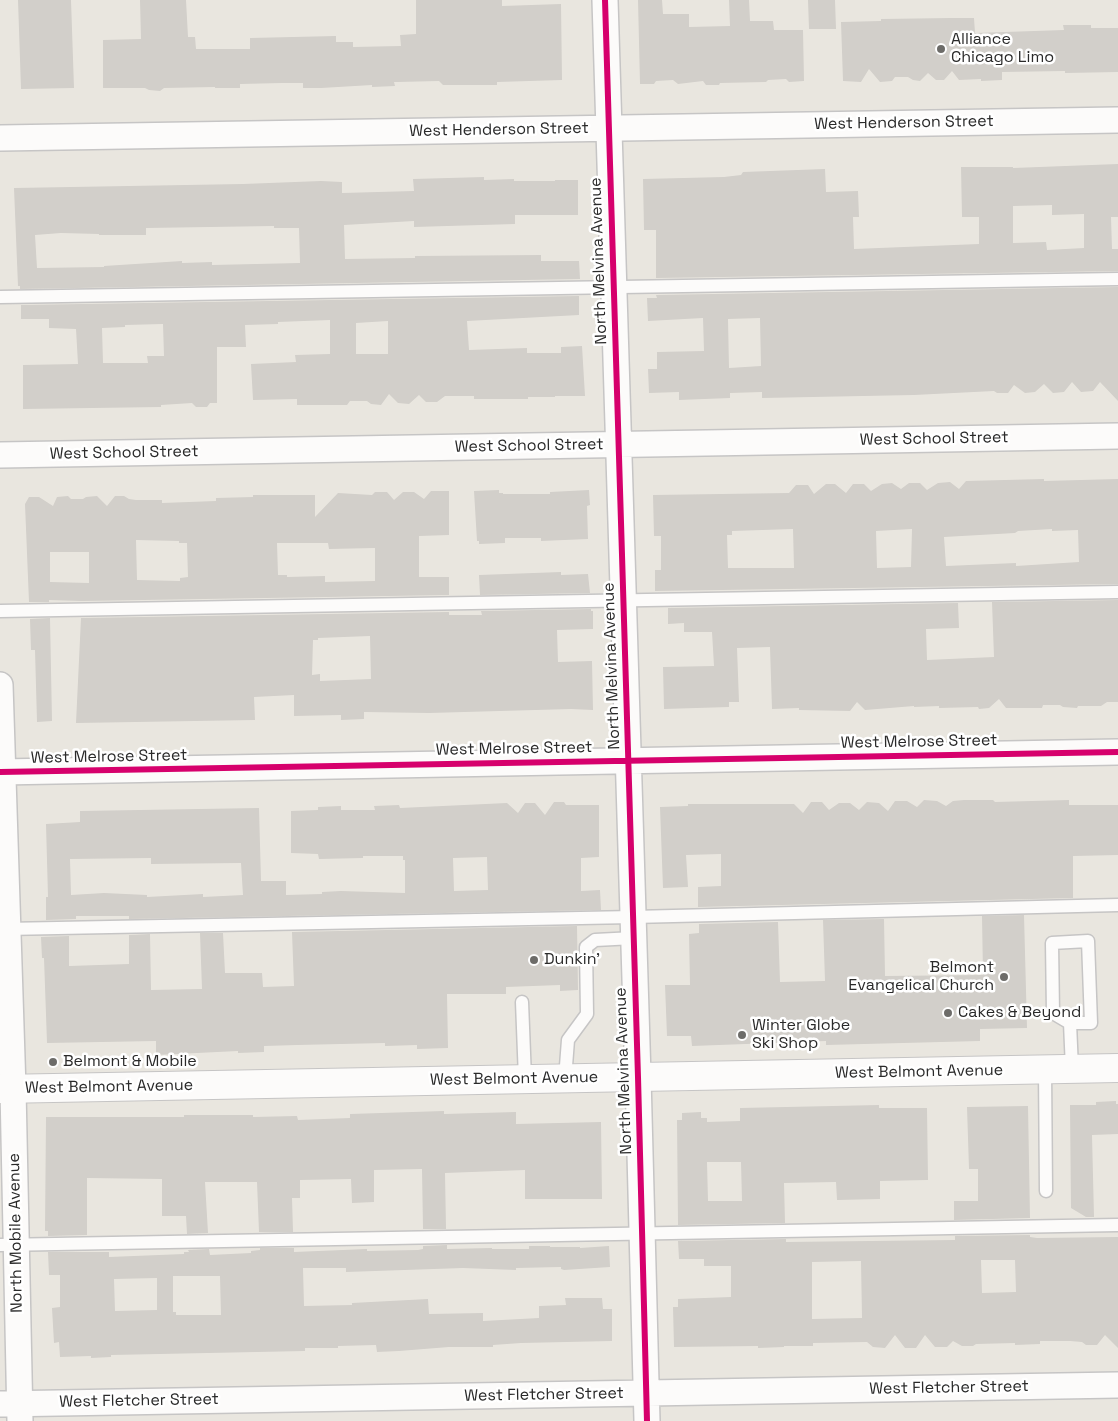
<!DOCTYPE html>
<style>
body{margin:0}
canvas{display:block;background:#e9e6df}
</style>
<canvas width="1118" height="1421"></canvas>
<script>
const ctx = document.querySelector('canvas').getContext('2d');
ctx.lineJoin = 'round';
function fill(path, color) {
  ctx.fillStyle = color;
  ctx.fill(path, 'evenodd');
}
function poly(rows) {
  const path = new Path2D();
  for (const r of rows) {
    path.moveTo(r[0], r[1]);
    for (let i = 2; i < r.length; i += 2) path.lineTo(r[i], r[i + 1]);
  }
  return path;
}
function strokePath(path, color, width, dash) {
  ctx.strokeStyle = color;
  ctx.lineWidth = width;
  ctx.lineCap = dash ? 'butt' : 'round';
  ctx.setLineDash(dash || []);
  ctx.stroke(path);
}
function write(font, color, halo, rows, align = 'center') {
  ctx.font = font + ' "Space Grotesk",sans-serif';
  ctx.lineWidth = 5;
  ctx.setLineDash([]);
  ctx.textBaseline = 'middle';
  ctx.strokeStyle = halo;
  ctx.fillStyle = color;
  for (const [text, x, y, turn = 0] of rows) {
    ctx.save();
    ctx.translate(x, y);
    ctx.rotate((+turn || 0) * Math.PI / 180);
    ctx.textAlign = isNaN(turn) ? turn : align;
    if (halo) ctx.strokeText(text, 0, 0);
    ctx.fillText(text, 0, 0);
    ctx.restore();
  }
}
const building = poly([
 [18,0,71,0,74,88,21,89],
 [140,0,186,0,188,37,195,37,196,49,250,49,250,38,336,36,336,42,353,42,353,47,401,46,400,35,416,34,416,0,502,0,502,6,561,4,562,80,497,82,497,85,443,85,439,81,397,82,394,82,395,86,372,87,372,85,321,88,303,88,303,83,282,83,240,84,240,88,215,88,215,87,164,88,160,91,149,90,145,88,103,88,103,40,141,39],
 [638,0,662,0,663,14,689,14,689,27,730,26,729,0,749,0,750,21,773,21,774,30,803,30,804,81,789,82,786,79,768,80,766,82,720,83,719,85,706,85,703,81,678,84,673,80,656,81,654,84,640,84],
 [808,0,835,0,836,29,809,29],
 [951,18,974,18,975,33,1064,30,1063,25,1091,25,1091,28,1118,28,1118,72,1065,73,1065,71,1002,72,1002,80,981,81,981,79,959,80,952,71,944,80,936,80,928,73,920,81,913,80,908,77,895,77,892,81,880,82,869,69,861,82,843,81,841,22,881,21,881,19],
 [1118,164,1118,217,1111,217,1112,249,1118,249,1118,271,656,278,656,230,644,230,643,179,724,177,741,175,743,172,825,169,826,192,858,191,859,217,853,217,854,249,979,244,979,217,962,217,961,167,1013,167,1013,168],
 [1052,205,1052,215,1084,214,1084,248,1047,250,1046,242,1013,243,1013,206],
 [484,177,484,180,514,179,514,181,555,181,555,180,578,180,578,215,515,215,515,224,414,227,414,221,344,225,345,259,415,258,415,256,541,255,541,261,579,261,580,279,20,289,20,286,18,286,14,188,243,184,321,181,342,182,342,193,414,191,413,179],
 [274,226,274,228,299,228,300,263,212,265,212,262,182,263,182,261,104,266,104,267,37,268,35,235,61,233,99,234,99,235,146,235,146,228],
 [1118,287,1118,401,1100,382,1093,391,1081,392,1072,382,1064,392,1053,393,1044,384,1035,392,1025,393,1014,385,1008,393,997,393,994,391,914,395,762,398,762,392,730,393,730,398,679,400,679,392,649,393,648,369,657,369,657,352,704,351,703,318,648,321,647,298,657,298,656,295],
 [760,318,761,366,729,368,728,319],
 [579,296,579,315,467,321,469,350,527,348,527,353,561,353,561,347,582,346,585,396,555,396,555,397,528,397,528,399,474,399,474,396,445,396,437,402,426,402,419,395,409,404,398,403,389,394,381,405,371,404,367,401,350,401,347,405,297,405,297,399,253,400,251,364,296,362,295,355,330,354,330,320,278,322,278,324,245,325,246,347,217,347,217,403,210,403,207,407,196,407,192,403,161,405,161,407,23,409,23,365,78,364,76,329,49,328,49,319,21,319,21,305],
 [388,321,388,354,356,354,356,323],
 [163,324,164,356,147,356,148,363,103,363,102,328,125,327,125,325],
 [1044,479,1044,481,1118,479,1118,584,655,591,655,570,661,570,661,536,654,536,653,495,789,493,796,485,808,485,814,494,826,484,835,484,846,493,853,484,864,484,871,491,882,484,892,483,901,489,909,483,920,483,927,490,938,483,950,482,959,489,966,481],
 [793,529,794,568,728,568,727,535,732,535,732,531],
 [912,529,911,567,877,568,876,531],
 [1052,529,1052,531,1078,530,1079,562,1016,566,1016,563,946,566,944,537,1015,533,1018,531],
 [499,490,499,493,503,493,503,494,550,494,550,492,589,490,590,505,587,506,588,539,541,541,541,538,505,538,505,543,479,544,479,541,477,541,474,491],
 [431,491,449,491,449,535,419,536,419,577,449,577,449,595,82,601,49,600,49,602,29,602,25,504,29,497,39,497,53,506,57,497,68,496,71,499,83,499,86,497,97,496,107,506,115,496,124,496,129,499,136,500,162,500,162,503,216,501,216,498,253,497,253,495,315,495,315,517,338,493,372,495,375,492,387,492,394,500,403,492,414,492,424,499],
 [136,540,179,541,179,543,187,543,188,577,180,578,180,581,137,580],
 [277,543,328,543,329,549,375,548,375,581,325,582,325,576,287,577,287,575,278,575],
 [50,552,89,552,89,583,50,582],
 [561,572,561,575,588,574,590,593,480,595,479,575],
 [1118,600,1118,702,1107,702,1101,706,1078,706,1077,708,1063,707,1060,705,1043,705,1042,708,1006,708,999,699,989,708,979,709,978,707,939,708,939,706,914,707,914,706,865,710,857,702,850,711,799,710,799,708,772,709,770,647,737,648,739,702,729,702,729,707,664,709,663,667,714,666,712,632,684,632,684,623,668,624,668,608,958,603,959,628,926,629,927,660,994,657,992,602],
 [591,609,591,611,593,611,593,629,557,630,558,662,592,661,593,710,571,709,429,713,364,712,364,719,341,720,341,715,294,716,294,695,254,697,255,720,76,723,81,618,449,612,449,615,482,615,481,611],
 [370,636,371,679,320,681,320,674,312,675,313,640,318,640,318,638],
 [50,618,52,721,37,722,35,650,31,650,30,619],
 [924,800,937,801,946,806,953,801,964,800,993,800,995,802,1069,800,1069,805,1118,805,1118,855,1073,856,1073,898,698,907,698,887,721,886,721,854,686,855,688,887,663,888,660,807,688,806,688,804,794,804,803,813,811,802,822,802,829,810,839,803,850,803,859,810,867,802,879,803,888,811,895,801,907,801,917,807],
 [554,802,564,802,566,805,599,805,599,857,581,858,581,891,600,890,601,910,129,919,129,916,76,916,76,919,46,920,46,897,48,897,46,824,80,822,80,811,259,808,261,881,286,881,286,895,322,894,322,892,341,891,405,893,405,860,403,860,403,856,363,856,363,858,319,859,318,854,291,853,291,811,318,810,318,807,341,806,341,810,375,810,374,806,399,805,400,808,507,803,518,813,525,803,535,803,545,815],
 [487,857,488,890,454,891,453,858],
 [151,858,151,864,241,863,243,895,203,897,203,894,147,897,147,895,104,893,71,895,70,859],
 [1024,915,1027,1028,980,1029,980,1041,826,1045,826,1041,692,1046,691,1036,667,1036,665,985,690,985,689,934,699,933,699,924,778,922,780,982,825,981,823,920,884,919,885,976,983,975,982,916],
 [577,926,578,990,560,991,560,985,506,987,506,994,447,994,448,1048,417,1049,417,1045,385,1046,385,1043,297,1045,264,1046,264,1052,238,1053,238,1051,156,1055,156,1041,47,1043,44,958,42,958,41,937,69,936,69,966,129,964,129,935,150,934,151,990,202,989,200,933,223,933,225,973,262,973,263,987,294,986,292,932],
 [1116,1101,1116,1104,1118,1104,1118,1134,1092,1135,1094,1217,1086,1217,1071,1208,1070,1105,1096,1105,1096,1102],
 [879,1105,879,1108,927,1108,928,1180,880,1181,880,1199,837,1200,836,1182,784,1183,785,1223,678,1225,677,1120,682,1120,682,1113,701,1112,701,1118,707,1118,707,1122,740,1121,740,1108],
 [707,1162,741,1162,742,1201,708,1201],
 [1028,1106,1030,1218,954,1220,954,1201,978,1201,978,1169,969,1169,967,1107],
 [444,1111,444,1114,516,1112,516,1124,601,1122,602,1199,525,1199,525,1170,445,1173,446,1229,423,1229,422,1169,374,1170,374,1202,352,1203,351,1179,300,1180,300,1198,292,1198,293,1232,259,1232,257,1182,205,1182,208,1233,187,1234,186,1216,162,1216,162,1179,87,1178,87,1235,48,1236,48,1231,45,1231,46,1117,184,1117,184,1115,253,1115,253,1117,297,1116,298,1120,350,1118,350,1114],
 [1030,1235,1030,1237,1037,1238,1118,1237,1118,1348,1105,1335,1097,1345,1086,1345,1082,1342,1070,1341,1040,1341,1040,1344,1015,1345,1015,1343,976,1344,973,1346,962,1346,953,1341,947,1347,935,1347,925,1335,916,1348,905,1348,895,1335,885,1348,873,1347,867,1342,813,1343,813,1346,784,1346,784,1347,758,1348,758,1346,674,1347,673,1307,678,1307,678,1299,731,1297,731,1266,704,1266,704,1259,679,1259,678,1241,786,1239,786,1242,955,1240,955,1236],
 [981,1260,1015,1260,1016,1292,982,1293],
 [861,1261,862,1318,812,1319,812,1262],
 [447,1245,447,1249,492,1248,492,1249,529,1249,529,1246,550,1246,550,1247,580,1247,580,1248,609,1246,610,1267,564,1270,561,1269,561,1267,516,1268,516,1270,463,1268,346,1272,346,1268,303,1268,304,1306,352,1305,352,1303,428,1299,429,1314,483,1313,483,1321,539,1318,539,1306,566,1305,565,1298,602,1298,603,1309,612,1309,612,1341,521,1343,493,1345,493,1347,449,1347,399,1351,377,1352,376,1345,338,1346,338,1348,305,1348,305,1351,111,1355,111,1357,91,1358,91,1356,60,1357,59,1342,54,1343,52,1308,60,1307,60,1275,49,1275,48,1252,109,1252,109,1257,184,1254,184,1252,189,1252,188,1250,209,1249,210,1255,251,1253,251,1251,260,1250,260,1248,294,1248,294,1252,367,1249,367,1251,418,1250,423,1249,423,1246],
 [173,1276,220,1276,221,1315,176,1315,176,1312,173,1312],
 [157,1278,157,1310,115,1311,114,1279]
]);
const lane = poly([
 [0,297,1118,279],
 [0,611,1118,592],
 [5,929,633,917,1118,905],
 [522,1002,525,1079],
 [1070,1023,1053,1013,1052,943,1088,941,1091,1023,1070,1023,1072,1069],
 [1045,1070,1046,1191],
 [565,1079,568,1040,587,1014,586,947,595,940,634,938],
 [0,1245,1118,1225]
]);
const street = poly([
 [605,0,638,1077,647,1421],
 [0,138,1118,120],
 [0,455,1118,436],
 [0,685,13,1089,20,1421],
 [0,772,1118,752],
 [0,1404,1118,1385]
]);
const secondary = poly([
 [0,1089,1118,1068]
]);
const cycleway = poly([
 [605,0,638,1077,647,1421],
 [0,772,1118,752]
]);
const markers = [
 [941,49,5,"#6d6c69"],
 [534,960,5,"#6d6c69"],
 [1004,977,5,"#6d6c69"],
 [948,1013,5,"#6d6c69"],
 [742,1035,5,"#6d6c69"],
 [53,1062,5,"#6d6c69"]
];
const poiNames = [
 ["Alliance",951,40],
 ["Chicago Limo",951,58],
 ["Dunkin'",544,960],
 ["Belmont",994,968,"right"],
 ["Evangelical Church",994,986,"right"],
 ["Cakes & Beyond",958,1013],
 ["Winter Globe",752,1026],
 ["Ski Shop",752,1044],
 ["Belmont & Mobile",63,1062]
];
const streetNames = [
 ["West Henderson Street",904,123,-1],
 ["West Henderson Street",499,130,-1],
 ["North Melvina Avenue",599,261,-92],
 ["West School Street",934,439,-1],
 ["West School Street",529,446,-1],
 ["West School Street",124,453,-1],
 ["North Melvina Avenue",612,666,-92],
 ["West Melrose Street",919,742,-1],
 ["West Melrose Street",514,749,-1],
 ["West Melrose Street",109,757,-1],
 ["North Melvina Avenue",624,1071,-92],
 ["West Belmont Avenue",919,1072,-1],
 ["West Belmont Avenue",514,1079,-1],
 ["West Belmont Avenue",109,1087,-1],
 ["North Mobile Avenue",16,1233,-91],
 ["West Fletcher Street",949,1388,-1],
 ["West Fletcher Street",544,1395,-1],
 ["West Fletcher Street",139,1401,-1]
];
fill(building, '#d2cfca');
strokePath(lane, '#c6c5c5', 15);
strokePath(street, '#c6c5c5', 28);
strokePath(secondary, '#c6c5c5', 30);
strokePath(lane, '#fcfbfa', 12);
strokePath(street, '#fcfbfa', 25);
strokePath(secondary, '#fcfbfa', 28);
strokePath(cycleway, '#d6006c', 6);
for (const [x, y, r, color] of markers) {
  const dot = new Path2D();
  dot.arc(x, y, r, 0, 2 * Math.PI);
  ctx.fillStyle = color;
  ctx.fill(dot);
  strokePath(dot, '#fff', 2);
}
write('16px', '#2a2a2a', '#fff', poiNames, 'left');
write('16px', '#2a2a2a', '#fff', streetNames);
</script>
